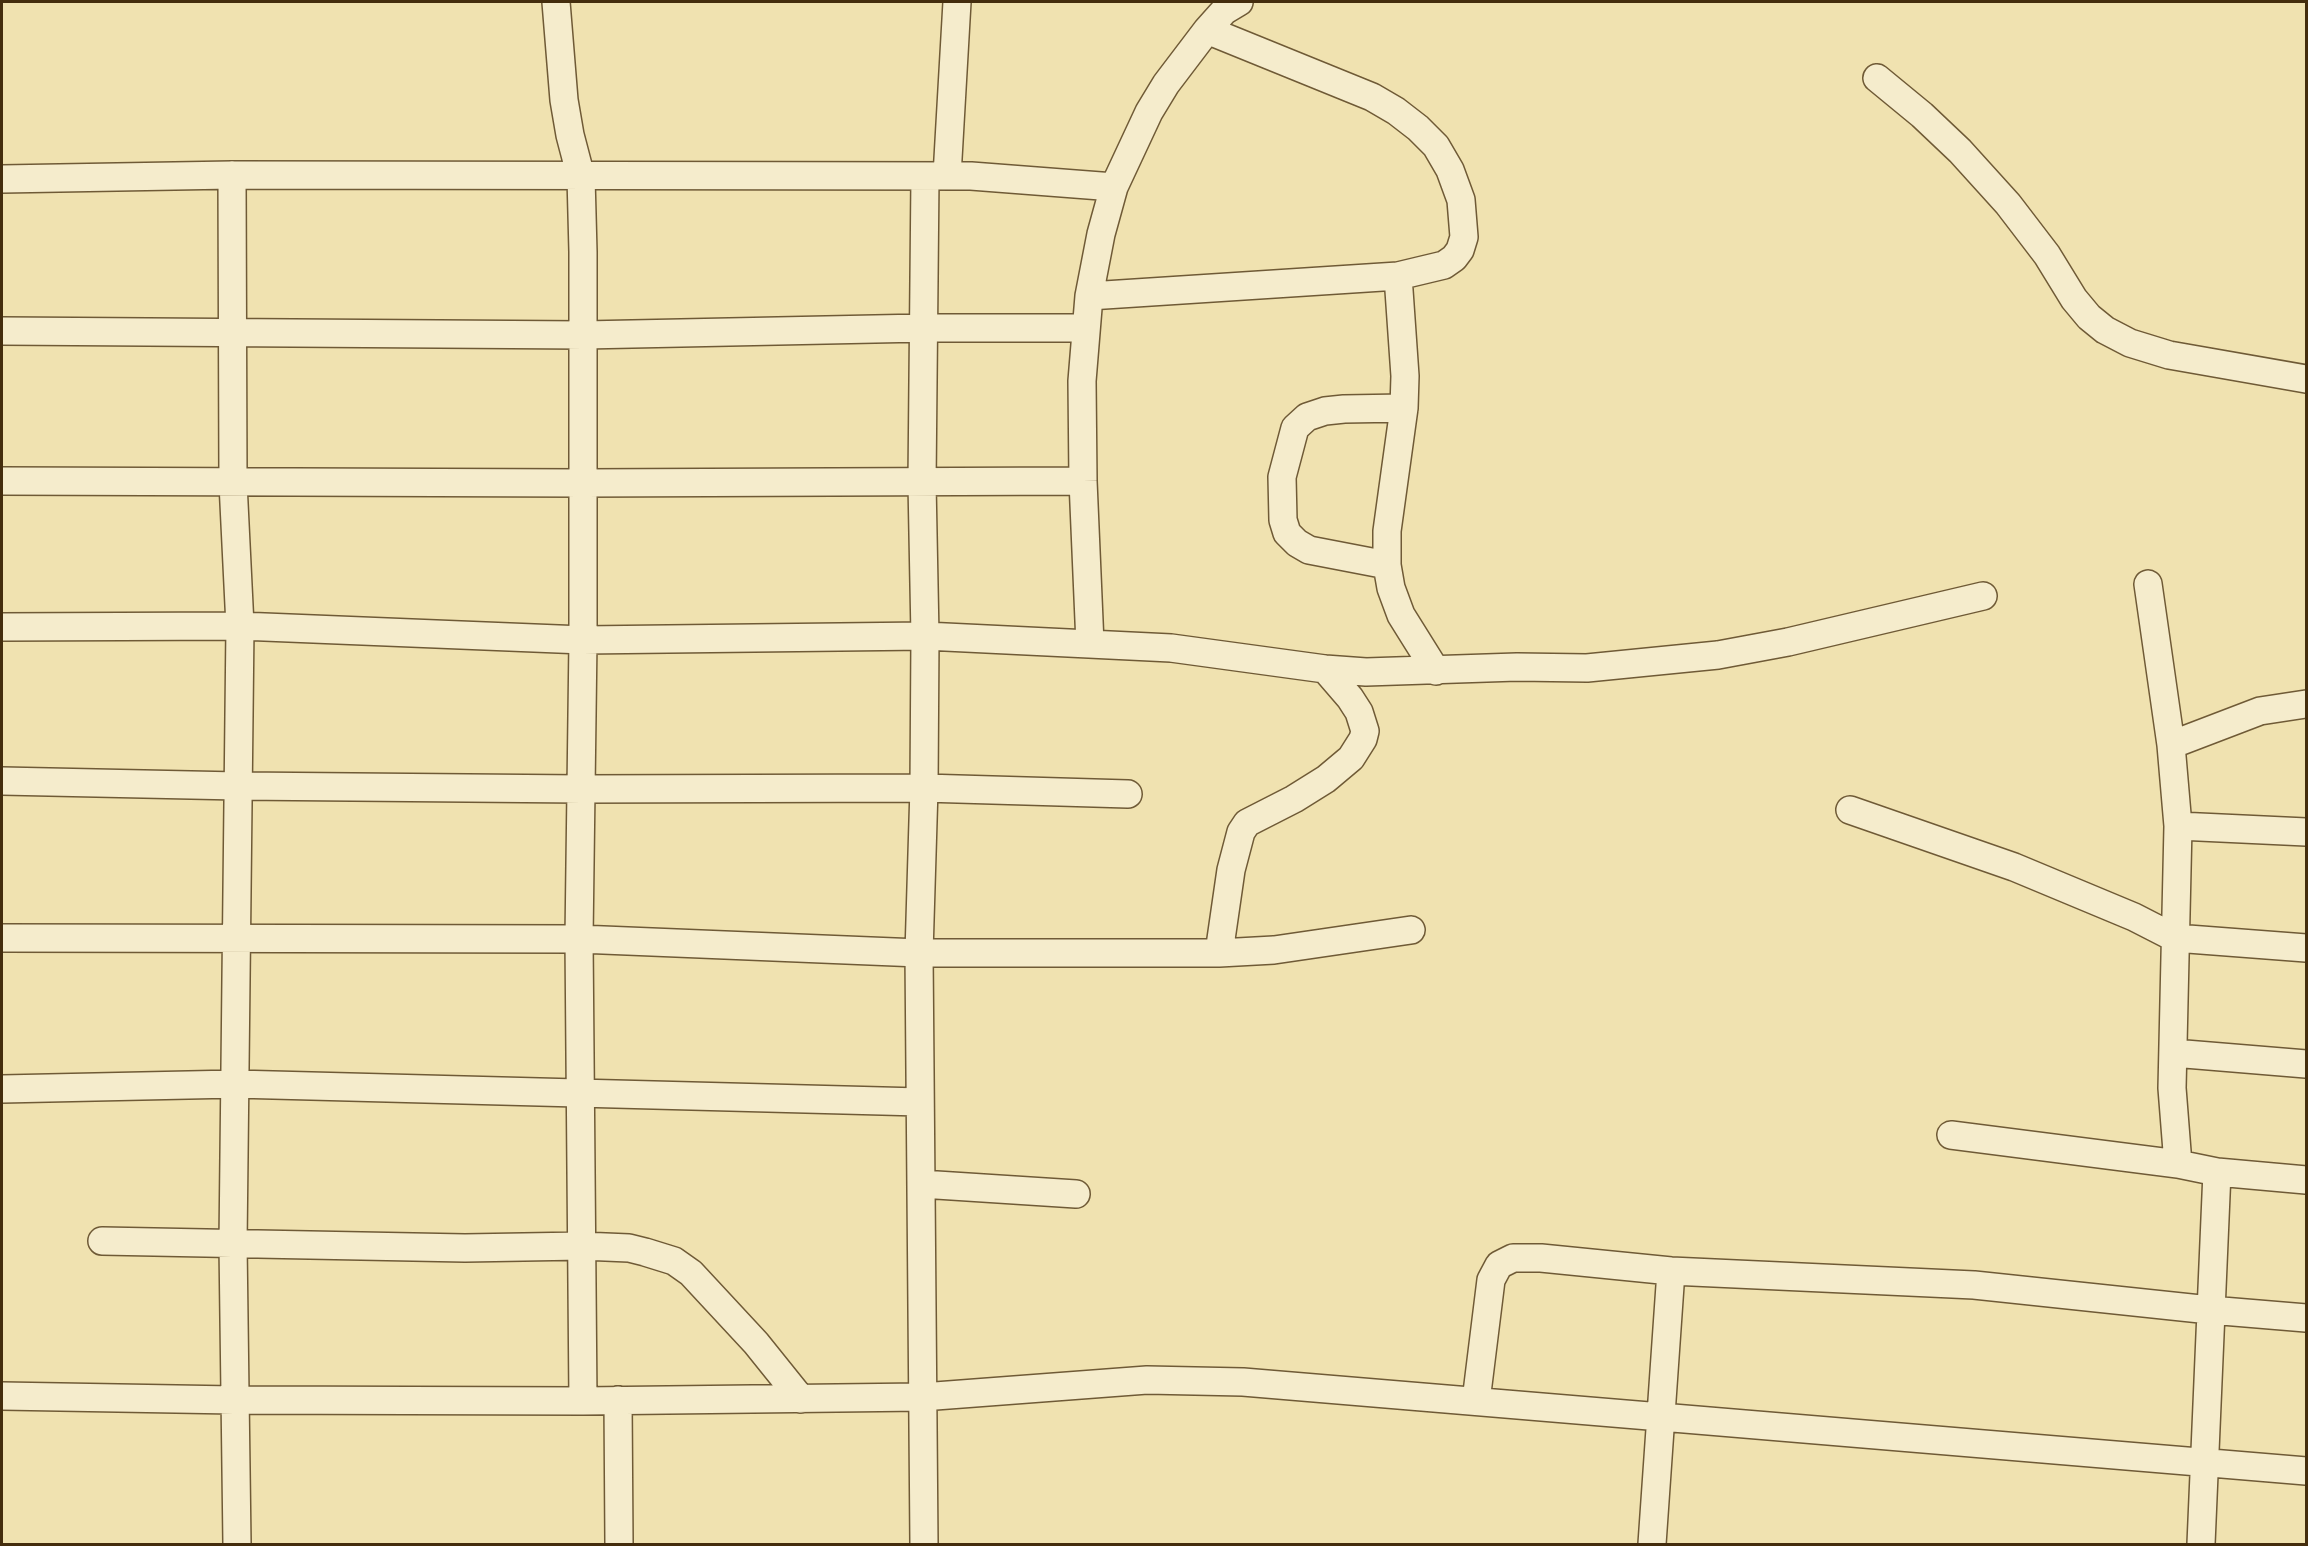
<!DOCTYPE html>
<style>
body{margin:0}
#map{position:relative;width:2308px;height:1546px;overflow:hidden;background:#f0e2b0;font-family:"EB Garamond",serif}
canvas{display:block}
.frame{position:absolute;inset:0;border:3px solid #442d0d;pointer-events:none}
</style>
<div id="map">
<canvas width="2308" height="1546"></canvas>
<div class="frame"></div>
</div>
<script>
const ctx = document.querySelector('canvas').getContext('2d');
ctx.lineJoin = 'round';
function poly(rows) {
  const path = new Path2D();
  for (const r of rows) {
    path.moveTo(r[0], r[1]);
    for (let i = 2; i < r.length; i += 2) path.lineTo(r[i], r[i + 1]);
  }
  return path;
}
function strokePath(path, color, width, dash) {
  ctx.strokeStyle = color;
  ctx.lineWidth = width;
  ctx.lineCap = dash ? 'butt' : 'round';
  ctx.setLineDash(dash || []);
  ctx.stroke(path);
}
const minor = poly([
 [556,2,564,100,570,135,581,177,583,252,583,640,579,939,583,1401],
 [1877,78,1922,115,1960,151,2008,204,2047,255,2074,299,2089,317,2105,330,2130,343,2169,355,2306,379],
 [232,175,233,483,240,626,233,1244,237,1544],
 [947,176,957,2],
 [2,179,232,175,971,176,1114,187],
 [1398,276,1405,376,1404,408,1387,531,1387,565,1391,588,1401,615,1436,671],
 [1089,296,1398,276,1444,265,1454,258,1460,250,1464,237,1461,200,1450,170,1436,146,1418,128,1396,111,1372,97,1207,30],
 [2,331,584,335,923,328,1085,328],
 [2,481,583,483,1083,481],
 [1387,565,1309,550,1297,543,1287,533,1283,520,1282,477,1295,428,1307,417,1325,411,1344,409,1404,408],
 [2148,584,2171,745,2178,826,2172,1088,2178,1164],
 [2,627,240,626,583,640,925,636,1171,648,1325,669,1366,672,1517,667,1587,668,1718,655,1788,642,1983,596],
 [1090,644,1083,481,1082,381,1089,296,1101,234,1114,187,1149,112,1166,84,1207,30,1224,11,1239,2],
 [2171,745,2260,711,2306,704],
 [2,781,238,786,582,789,924,788,1128,794],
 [1850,810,2014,867,2134,917,2175,938,2306,948],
 [2178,826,2306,832],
 [2,938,579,939,919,953,1219,953,1274,950,1411,930],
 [1219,953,1231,870,1241,832,1247,823,1294,799,1326,779,1351,758,1363,739,1365,731,1359,712,1350,698,1325,669],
 [2173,1053,2306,1064],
 [2,1089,235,1084,920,1102],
 [1951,1135,2178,1164,2217,1172,2306,1180],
 [921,1184,1076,1194],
 [102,1241,465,1248,582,1246,629,1248,645,1252,674,1261,691,1273,756,1343,801,1399],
 [2,1396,234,1400,583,1401,922,1397,1147,1380,1243,1382,2306,1471],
 [618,1400,619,1544],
 [1476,1401,1491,1280,1499,1265,1513,1258,1541,1258,1671,1271,1974,1285,2210,1310,2306,1318],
 [924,1544,919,953,924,788,925,636,922,483,925,177],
 [1652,1544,1671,1271],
 [2201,1544,2217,1172]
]);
strokePath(minor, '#6f5a36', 30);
strokePath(minor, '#f5eccc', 27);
</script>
